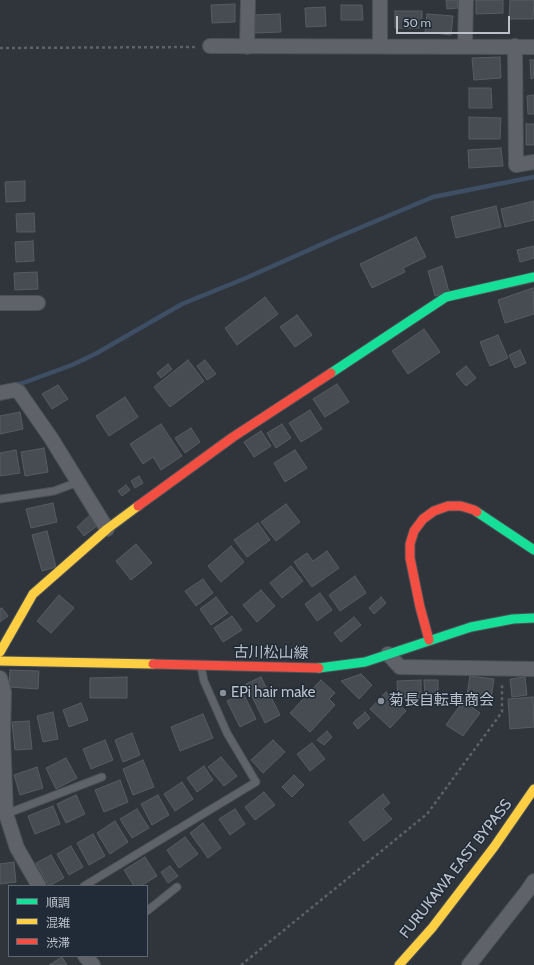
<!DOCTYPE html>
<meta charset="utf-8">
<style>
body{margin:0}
#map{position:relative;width:534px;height:965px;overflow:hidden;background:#2f353b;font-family:Cabin,"Noto Sans JP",sans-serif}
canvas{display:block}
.legend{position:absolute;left:8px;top:885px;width:140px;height:72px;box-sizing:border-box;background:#212b37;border:1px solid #5e6772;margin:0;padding:5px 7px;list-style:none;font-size:12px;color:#bac1cb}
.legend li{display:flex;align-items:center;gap:8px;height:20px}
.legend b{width:20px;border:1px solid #5e6772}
.scale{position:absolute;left:396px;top:16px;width:114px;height:18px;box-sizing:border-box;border:2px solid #bac1cb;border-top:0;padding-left:5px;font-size:12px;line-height:14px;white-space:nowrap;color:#bac1cb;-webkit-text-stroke:3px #212b37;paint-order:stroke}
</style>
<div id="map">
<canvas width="534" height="965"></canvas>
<ul class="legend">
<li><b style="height:5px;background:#16e098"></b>順調</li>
<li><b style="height:5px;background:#ffcf43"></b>混雑</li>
<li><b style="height:5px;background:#f24e42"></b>渋滞</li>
</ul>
<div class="scale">50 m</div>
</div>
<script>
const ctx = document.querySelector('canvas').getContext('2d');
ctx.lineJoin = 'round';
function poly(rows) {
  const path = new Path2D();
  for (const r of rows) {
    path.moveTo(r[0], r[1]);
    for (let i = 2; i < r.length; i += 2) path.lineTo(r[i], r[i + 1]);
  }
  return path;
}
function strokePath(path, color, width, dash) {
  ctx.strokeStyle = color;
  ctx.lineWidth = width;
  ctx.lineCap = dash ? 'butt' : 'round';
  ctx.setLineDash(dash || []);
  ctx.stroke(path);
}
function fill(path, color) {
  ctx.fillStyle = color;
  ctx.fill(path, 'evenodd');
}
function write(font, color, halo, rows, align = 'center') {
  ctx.font = font + ' Cabin,"Noto Sans JP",sans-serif';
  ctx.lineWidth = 3;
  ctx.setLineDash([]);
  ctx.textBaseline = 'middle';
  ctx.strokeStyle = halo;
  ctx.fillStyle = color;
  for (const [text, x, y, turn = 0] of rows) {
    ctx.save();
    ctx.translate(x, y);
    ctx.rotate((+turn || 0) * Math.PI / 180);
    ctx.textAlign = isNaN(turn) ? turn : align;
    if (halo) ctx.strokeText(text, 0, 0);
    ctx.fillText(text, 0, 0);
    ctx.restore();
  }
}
const stream = poly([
 [13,385,23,383,72,365,97,353,182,304,246,278,338,237,433,197,534,177]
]);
const building = poly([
 [446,0,457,0,458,8,447,9,446,0],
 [476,0,503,0,503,13,476,14,476,0],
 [510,0,534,0,533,19,509,19,510,0],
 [235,4,235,22,212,23,211,5,235,4],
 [341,5,362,5,363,20,341,20,341,5],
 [325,7,326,26,306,27,305,8,325,7],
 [395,11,422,11,422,28,395,28,395,11],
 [280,14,281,32,255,33,254,15,280,14],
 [427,14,453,16,451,35,425,32,427,14],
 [500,57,501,78,474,80,472,58,500,57],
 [530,60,534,60,534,78,531,79,530,60],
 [469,88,491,88,492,108,469,108,469,88],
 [534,95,534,114,528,114,527,96,534,95],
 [469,117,501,118,500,139,469,139,469,117],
 [526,124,534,124,534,145,526,145,526,124],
 [501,148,503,166,469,168,468,150,501,148],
 [25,181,25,201,6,202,5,182,25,181],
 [534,201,534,220,505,227,501,209,534,201],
 [496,206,501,227,456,238,451,217,496,206],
 [34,213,35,232,17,232,16,214,34,213],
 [416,237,426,257,403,268,405,272,372,288,360,264,416,237],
 [33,241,34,261,16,262,15,242,33,241],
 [534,246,534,258,520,262,517,250,534,246],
 [442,266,449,292,435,296,428,271,442,266],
 [37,272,38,289,15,290,14,273,37,272],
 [533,288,534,314,505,323,498,300,533,288],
 [265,297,278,314,237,345,225,328,265,297],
 [297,315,312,335,295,347,280,327,297,315],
 [424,329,440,352,408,374,392,351,424,329],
 [498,335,508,358,490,366,480,342,498,335],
 [520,350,526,363,515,368,509,355,520,350],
 [188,360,204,381,170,407,154,387,188,360],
 [205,360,216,374,207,380,197,366,205,360],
 [168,364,172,369,161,378,157,373,168,364],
 [466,366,476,378,466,386,456,374,466,366],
 [337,384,349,402,325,417,313,399,337,384],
 [58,385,68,399,52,409,42,394,58,385],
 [125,397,138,417,109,436,96,416,125,397],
 [310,410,322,429,301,442,289,423,310,410],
 [20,412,23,429,0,434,0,416,20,412],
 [161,424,182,456,161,470,153,457,143,464,130,444,161,424],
 [282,424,291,438,276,448,267,433,282,424],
 [191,428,200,442,185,453,175,438,191,428],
 [261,431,271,446,254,457,244,442,261,431],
 [44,448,48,472,25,476,21,452,44,448],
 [16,450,20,473,0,476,0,453,16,450],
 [295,450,307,468,285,482,274,463,295,450],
 [139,476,143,483,135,488,131,481,139,476],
 [126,485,130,490,122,496,118,491,126,485],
 [53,503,57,522,31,528,26,509,53,503],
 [286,504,300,522,276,541,261,522,286,504],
 [90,515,98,525,84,536,77,527,90,515],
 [258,523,270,540,247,557,234,540,258,523],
 [47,531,56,567,42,571,32,535,47,531],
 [136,544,152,563,131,580,116,561,136,544],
 [231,546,244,562,221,582,208,566,231,546],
 [327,551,339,568,312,587,294,562,307,553,313,561,327,551],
 [291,566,303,581,282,598,270,583,291,566],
 [355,576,366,593,340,611,329,595,355,576],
 [203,579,213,593,196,606,185,591,203,579],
 [261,590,275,606,257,622,243,605,261,590],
 [320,593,332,610,317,621,305,604,320,593],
 [59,595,74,608,51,633,37,621,59,595],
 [216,597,228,613,211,625,200,609,216,597],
 [381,597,386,603,374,614,369,608,381,597],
 [2,608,8,616,0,622,0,609,2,608],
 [232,616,242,630,223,642,214,628,232,616],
 [354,617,361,625,341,642,334,633,354,617],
 [10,670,39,671,38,689,9,687,10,670],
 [361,674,372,685,359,699,341,681,361,674],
 [470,676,494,679,491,699,467,695,470,676],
 [127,677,127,698,90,698,90,678,127,677],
 [261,677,280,715,265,723,246,684,261,677],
 [525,677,527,695,512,697,510,679,525,677],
 [321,680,335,693,329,699,335,705,310,732,290,713,321,680],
 [421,680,421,698,398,699,397,681,421,680],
 [424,680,438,680,438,697,425,698,424,680],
 [386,692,406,711,390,728,370,709,386,692],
 [243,693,256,719,240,727,227,701,243,693],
 [533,697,534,727,510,729,508,699,533,697],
 [463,701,480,713,463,736,446,725,463,701],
 [81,703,88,720,69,727,63,710,81,703],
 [53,712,58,739,43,742,37,716,53,712],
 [365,712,370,718,358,729,353,723,365,712],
 [203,714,213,738,180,751,171,727,203,714],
 [29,721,32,749,15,750,12,722,29,721],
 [327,731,332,737,324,745,317,740,327,731],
 [132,733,140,755,123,762,115,740,132,733],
 [105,740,113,760,91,769,83,749,105,740],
 [273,740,285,752,263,773,251,760,273,740],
 [312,743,325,759,310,771,297,754,312,743],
 [221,757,237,776,224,786,208,767,221,757],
 [66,758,77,778,56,789,46,768,66,758],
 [143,760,154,787,133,795,123,769,143,760],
 [204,766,213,780,197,792,187,778,204,766],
 [37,767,43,788,20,795,14,775,37,767],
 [294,775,304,785,292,797,282,787,294,775],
 [120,780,128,802,104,812,95,790,120,780],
 [182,782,193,799,175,811,164,794,182,782],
 [264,792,275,805,255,820,245,807,264,792],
 [383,794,390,803,383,809,392,819,364,841,349,822,383,794],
 [76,795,85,814,66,823,57,804,76,795],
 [158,795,169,815,152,825,141,804,158,795],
 [53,806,60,824,35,834,28,816,53,806],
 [137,809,149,828,132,838,120,819,137,809],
 [235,809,245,824,230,835,219,819,235,809],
 [115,821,128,842,110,854,97,833,115,821],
 [203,823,221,848,208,858,190,833,203,823],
 [93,834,105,856,89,865,77,843,93,834],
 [185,837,198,854,179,868,167,850,185,837],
 [71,846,83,867,69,875,57,854,71,846],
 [51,855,64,878,49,886,36,863,51,855],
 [145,857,157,876,141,886,134,886,124,870,145,857],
 [14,862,16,882,0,884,0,864,14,862],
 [170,866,178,876,168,883,161,872,170,866],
 [62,957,67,965,49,965,62,957]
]);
const path = poly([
 [0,48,196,47],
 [241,965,427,814,502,712,502,683]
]);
const lane = poly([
 [0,499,54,491,78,482],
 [6,814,102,777],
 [84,886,256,782,227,733,204,681,201,667],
 [147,911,177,887]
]);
const street = poly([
 [380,0,380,46],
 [210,46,534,47],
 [465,46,466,0],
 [515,46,516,165,534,162],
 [247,47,248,0],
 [0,303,38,303],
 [0,393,15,390,19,392,51,438,107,529],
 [388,654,400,667,534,669],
 [0,678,4,692,3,736,6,814,17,848,39,886],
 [85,956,93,965],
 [469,965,528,890,534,881]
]);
const fast = poly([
 [331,373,446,297,534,277],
 [477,512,534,550],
 [319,668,365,662,471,627,513,619,534,618]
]);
const slow = poly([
 [0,652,33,594,107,529,138,506],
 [0,661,153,664],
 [399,965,432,928,494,847,534,789]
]);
const jam = poly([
 [138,506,233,437,331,373],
 [429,640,420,607,410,558,410,544,414,531,423,519,434,511,448,506,461,506,474,510,477,512],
 [153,664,319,668]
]);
const markers = [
 [223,693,4,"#899099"],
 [381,701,4,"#899099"]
];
const streetNames = [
 ["古川松山線",271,653,1],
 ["FURUKAWA EAST BYPASS",456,869,-52]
];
const poiNames = [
 ["EPi hair make",231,693],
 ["菊長自転車商会",389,701]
];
strokePath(stream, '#3e4f65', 4.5);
fill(building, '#474c52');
strokePath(building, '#575c63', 1);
strokePath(lane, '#4c5156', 9);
strokePath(street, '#4c5156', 16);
strokePath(fast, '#4c5156', 11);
strokePath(slow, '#4c5156', 11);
strokePath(jam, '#4c5156', 11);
strokePath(path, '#5d6267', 2.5, [3, 3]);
strokePath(lane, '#5f6369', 7);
strokePath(street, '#5f6369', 14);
strokePath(fast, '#16e098', 9);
strokePath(slow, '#ffcf43', 9);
strokePath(jam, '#f24e42', 9);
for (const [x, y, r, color] of markers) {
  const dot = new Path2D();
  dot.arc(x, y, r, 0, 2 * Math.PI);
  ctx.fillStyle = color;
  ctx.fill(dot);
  strokePath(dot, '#212b37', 1.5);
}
write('15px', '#bac1cb', '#212b37', streetNames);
write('15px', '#bac1cb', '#212b37', poiNames, 'left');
</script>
